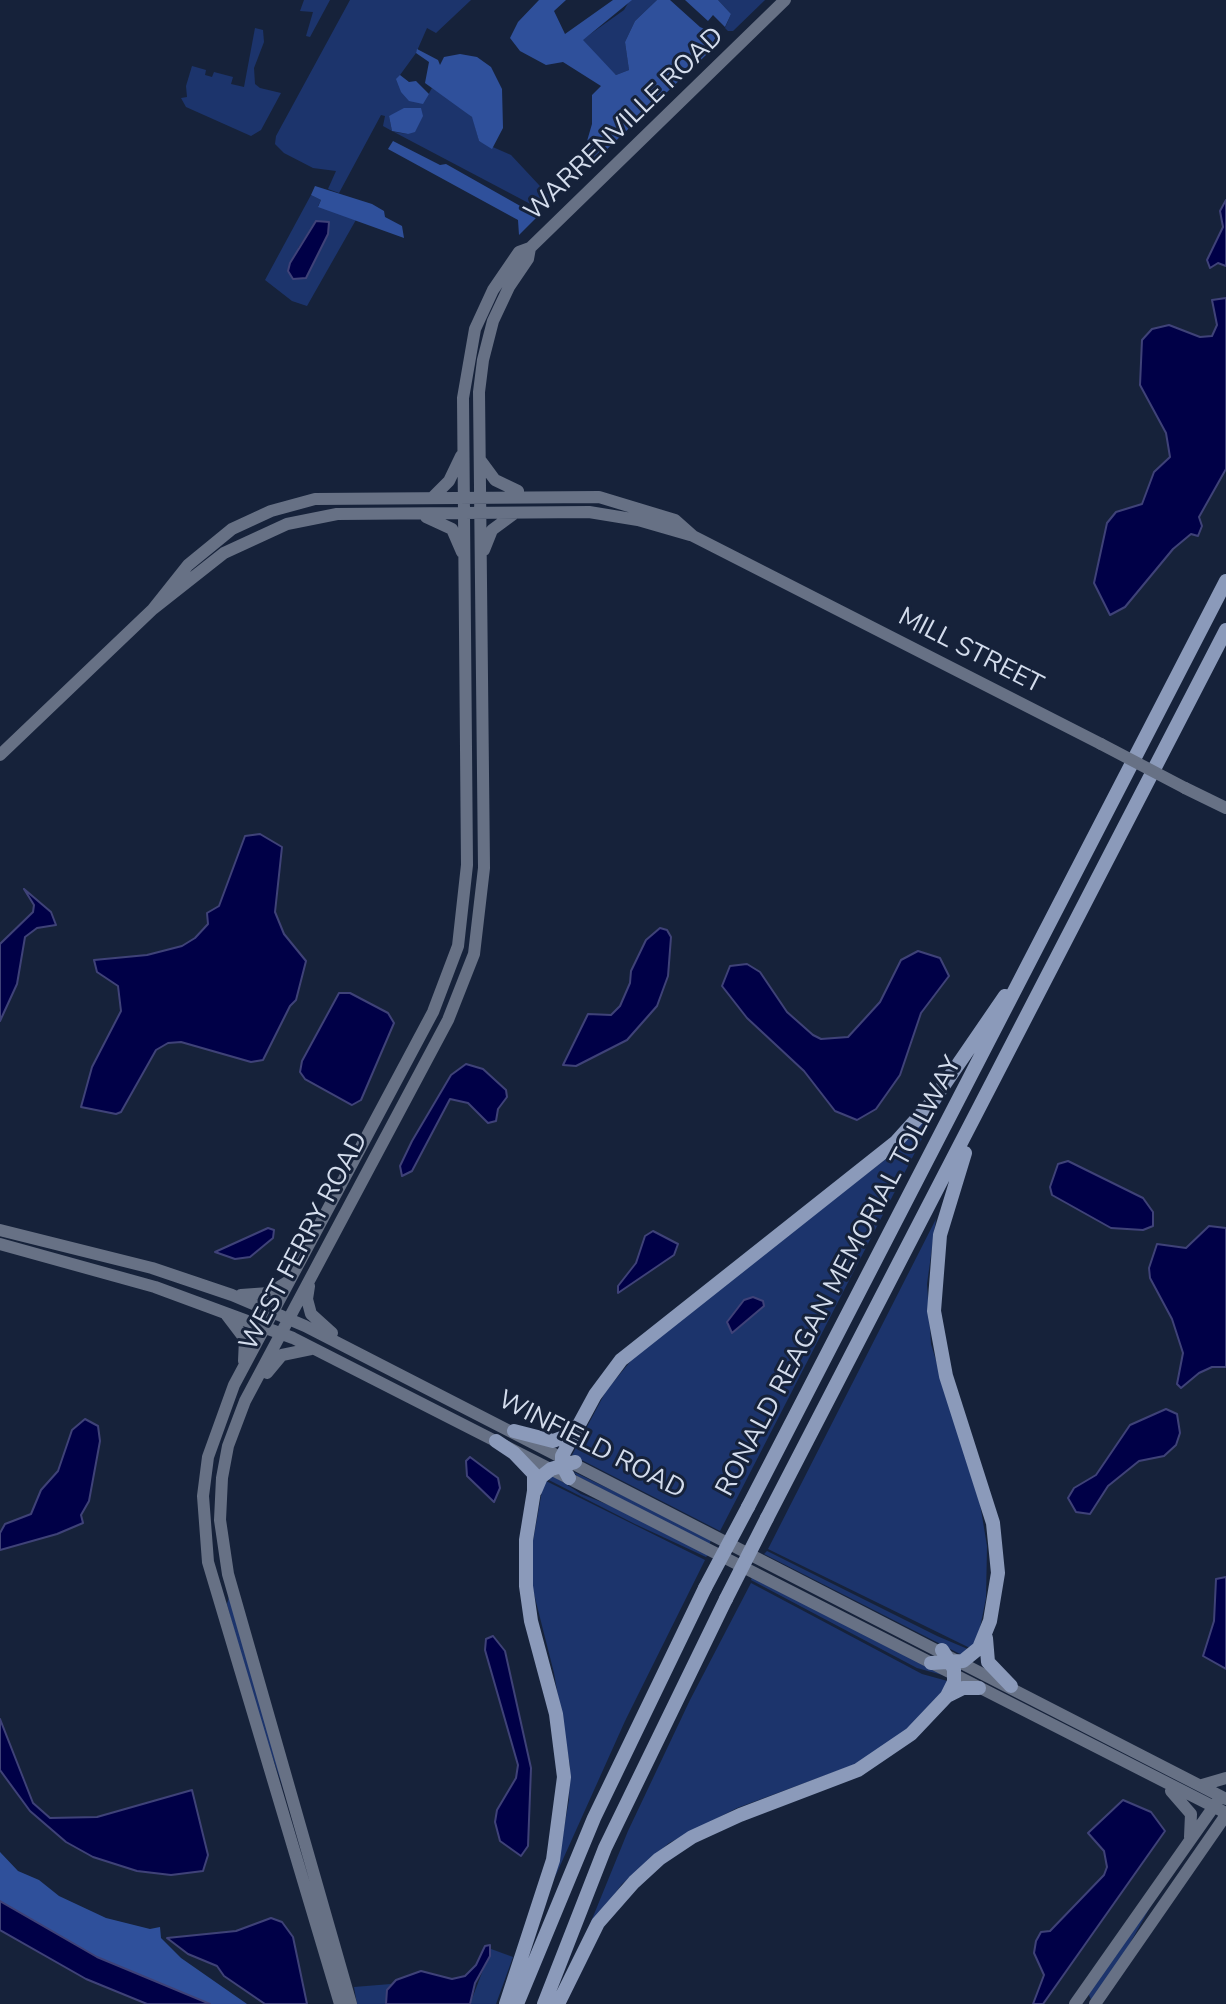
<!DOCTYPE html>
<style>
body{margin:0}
canvas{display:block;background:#16223a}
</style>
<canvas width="1226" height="2004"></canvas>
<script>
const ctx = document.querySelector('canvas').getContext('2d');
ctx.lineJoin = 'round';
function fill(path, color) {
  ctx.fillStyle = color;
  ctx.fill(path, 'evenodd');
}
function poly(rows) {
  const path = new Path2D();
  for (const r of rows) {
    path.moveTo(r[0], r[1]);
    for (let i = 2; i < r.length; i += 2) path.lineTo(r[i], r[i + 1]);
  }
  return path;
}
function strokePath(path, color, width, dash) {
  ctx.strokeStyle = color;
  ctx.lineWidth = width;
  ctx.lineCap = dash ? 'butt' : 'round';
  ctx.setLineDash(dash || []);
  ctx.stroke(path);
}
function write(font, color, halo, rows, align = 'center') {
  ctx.font = font + ' "Nunito Sans",sans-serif';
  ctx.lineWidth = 6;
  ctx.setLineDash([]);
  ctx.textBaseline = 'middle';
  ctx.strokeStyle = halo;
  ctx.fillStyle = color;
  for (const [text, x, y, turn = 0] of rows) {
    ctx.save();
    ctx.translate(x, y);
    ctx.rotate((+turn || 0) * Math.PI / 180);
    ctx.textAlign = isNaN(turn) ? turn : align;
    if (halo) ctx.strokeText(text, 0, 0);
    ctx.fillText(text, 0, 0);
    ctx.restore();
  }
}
const green = poly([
 [304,0,330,0,310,37,306,36,313,12,300,11],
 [350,0,471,0,436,33,427,28,416,53,400,75,401,92,428,95,432,88,459,105,473,118,479,141,511,155,553,200,545,207,538,208,394,132,408,134,414,110,389,116,392,131,383,126,385,116,381,115,339,193,328,189,336,171,313,168,284,153,275,144,276,136],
 [630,0,657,0,635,21,625,42,629,70,616,75,582,40,624,10],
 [718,0,765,0,733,31,728,31,725,28,731,14],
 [255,28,263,30,264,42,254,68,255,84,260,88,281,93,261,130,251,136,186,107,181,98,187,97,186,86,192,66,206,70,205,75,212,77,214,72,233,77,231,84,244,87],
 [311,195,321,200,318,206,357,218,307,306,292,301,265,280],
 [316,221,328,234,306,278,298,248],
 [943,1098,720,1531,572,1455,606,1391,634,1357,711,1292,890,1156],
 [936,1219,927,1284,931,1344,980,1504,987,1546,986,1598,977,1643,972,1649,768,1549],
 [574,1472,712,1538,709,1545,577,1476],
 [549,1473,581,1494,619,1509,708,1555,706,1557,635,1524,545,1478],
 [544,1480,705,1560,625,1721,555,1877,569,1800,570,1766,554,1673,533,1590,532,1546],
 [767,1551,937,1636,970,1650,962,1655,764,1554],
 [752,1577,946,1676,917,1668,751,1580],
 [751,1583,922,1674,951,1682,904,1732,864,1761,737,1808,669,1843,622,1884,586,1934,628,1831,690,1700],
 [229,1597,293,1816,254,1704,227,1604],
 [1159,1891,1119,1963,1092,2002,1088,1993],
 [491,1949,513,1957,496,2004,470,2004],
 [391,1984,386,2004,357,2004,354,1987]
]);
const forest = poly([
 [539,0,566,0,554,11,565,34,613,0,632,0,583,40,616,75,629,70,625,42,635,21,657,0,670,0,700,27,717,35,706,55,602,154,594,158,585,148,592,124,592,95,601,86,563,62,546,65,520,51,510,38,518,22],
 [685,0,718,0,731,14,725,27,713,15,708,21],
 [417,49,438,60,440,65,444,57,460,54,477,57,491,67,502,89,503,128,492,149,479,141,472,117,425,83,429,62,416,53],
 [400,75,409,82,416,81,429,94,423,104,409,101,401,92,396,79],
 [404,108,421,108,423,116,415,132,408,134,392,131,389,116],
 [393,141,440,165,446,164,538,216,519,235,518,220,388,149],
 [315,186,372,204,384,211,385,217,402,226,404,238,318,207,321,200,311,195],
 [0,1852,18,1871,39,1880,59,1896,106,1918,150,1929,160,1927,161,1938,181,1958,247,2004,210,2004,97,1957,18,1915,0,1901]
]);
const water = poly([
 [1226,200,1226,266,1218,263,1210,268,1207,260,1223,227,1220,211,1226,200],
 [316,221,329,222,328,234,306,278,293,279,288,271,290,263,316,221],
 [1226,298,1226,469,1199,517,1202,526,1198,536,1191,534,1173,549,1125,607,1110,615,1094,583,1107,523,1116,512,1142,504,1154,472,1170,457,1166,433,1140,385,1142,340,1152,329,1169,325,1200,337,1212,336,1217,325,1212,300,1226,298],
 [260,834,282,847,275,912,284,934,306,961,296,1000,290,1006,263,1060,251,1062,181,1042,168,1043,156,1050,121,1112,116,1114,81,1107,92,1067,121,1011,118,986,97,972,94,960,147,955,182,946,195,938,208,924,207,913,219,906,245,836,260,834],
 [24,889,51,912,56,925,37,928,25,937,17,984,0,1021,0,944,33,912,34,905,24,889],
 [660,928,667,930,671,937,668,976,657,1006,627,1040,576,1066,563,1065,588,1014,611,1015,620,1006,630,983,631,971,646,940,660,928],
 [918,951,940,958,949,976,921,1013,900,1075,876,1109,857,1120,835,1111,804,1071,747,1018,722,986,730,966,747,964,760,972,787,1012,813,1035,821,1039,848,1037,880,1002,901,960,918,951],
 [339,993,350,993,388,1013,394,1023,361,1100,352,1105,305,1079,300,1072,302,1061,339,993],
 [466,1064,483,1069,506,1090,507,1097,498,1109,496,1121,488,1123,468,1103,450,1099,412,1171,402,1176,400,1166,412,1141,451,1075,466,1064],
 [1068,1161,1143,1198,1153,1212,1153,1226,1143,1230,1111,1228,1052,1195,1050,1187,1058,1164,1068,1161],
 [1209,1226,1226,1228,1226,1367,1212,1367,1199,1373,1181,1388,1177,1384,1183,1353,1172,1319,1150,1278,1149,1268,1157,1244,1186,1248,1209,1226],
 [268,1228,274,1230,273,1238,250,1257,235,1259,215,1252,268,1228],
 [653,1231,678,1244,674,1255,618,1293,618,1286,636,1263,645,1236,653,1231],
 [753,1297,763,1301,764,1306,732,1333,727,1322,744,1300,753,1297],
 [1166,1409,1177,1414,1180,1433,1176,1445,1164,1456,1139,1461,1108,1486,1090,1514,1076,1512,1068,1498,1074,1488,1096,1475,1130,1425,1166,1409],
 [85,1419,98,1426,100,1441,89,1501,81,1515,83,1523,57,1534,0,1550,0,1533,5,1524,31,1514,41,1490,58,1471,72,1430,85,1419],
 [470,1457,498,1478,500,1488,494,1502,467,1476,466,1461,470,1457],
 [1226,1577,1226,1669,1203,1656,1214,1621,1216,1579,1226,1577],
 [493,1636,505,1651,531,1768,528,1846,521,1856,500,1841,495,1822,497,1810,516,1778,518,1765,485,1650,486,1639,493,1636],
 [0,1719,33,1803,50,1818,97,1817,192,1790,208,1855,203,1871,171,1875,137,1871,93,1857,66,1842,30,1811,0,1770,0,1719],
 [1123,1800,1151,1812,1165,1831,1043,2004,1033,2004,1044,1975,1034,1953,1036,1941,1041,1932,1050,1931,1104,1875,1107,1867,1104,1851,1088,1833,1123,1800],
 [0,1901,97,1957,210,2004,147,2004,86,1979,0,1930,0,1901],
 [271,1918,282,1922,293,1937,307,2004,265,2004,224,1976,217,1966,188,1954,167,1938,236,1931,271,1918],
 [490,1945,490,1956,475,1983,470,2004,386,2004,387,1990,396,1980,421,1971,452,1979,465,1976,476,1965,485,1946,490,1945]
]);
const secondary = poly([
 [481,461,495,480,518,491],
 [434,496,449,481,461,456],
 [426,517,452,529,462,552],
 [484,550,492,530,515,513],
 [153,609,188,565,232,529,271,511,315,499,599,497,675,520,693,536,1101,744],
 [0,755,153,609,224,553,287,524,337,514,589,512,638,520,690,535],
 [1185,788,1226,808],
 [0,1230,152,1268,232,1295,305,1326,1226,1799],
 [0,1244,155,1287,293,1338,1226,1813],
 [309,1286,307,1299,311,1314,332,1333],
 [241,1295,269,1293,287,1282],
 [226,1314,245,1339,244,1361],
 [267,1373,282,1355,311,1349],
 [1202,1785,1226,1778],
 [1171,1791,1191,1814,1190,1837],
 [340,2004,208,1562,203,1496,208,1457,234,1385,433,1012,458,946,467,865,463,398,475,329,493,290,519,252,530,248,785,0],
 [351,2004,228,1574,220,1520,222,1478,228,1446,245,1401,448,1020,474,954,484,868,479,392,483,360,493,321,509,287,528,259,530,248],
 [1075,2004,1217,1802],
 [1095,2004,1226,1815]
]);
const highway = poly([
 [514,1431,553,1441,564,1437,574,1427],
 [496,1441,514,1453,534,1474,534,1491,526,1540,526,1586,531,1621,556,1714,564,1777,553,1860,506,2004],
 [569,1478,562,1465,562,1456,595,1395,621,1360,896,1142,933,1101,1005,996],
 [535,1491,541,1477,551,1469,575,1462],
 [748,1507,1226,581],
 [767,1518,1226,630],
 [986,1638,988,1662,1011,1686],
 [931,1663,963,1661,979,1648,990,1621,998,1573,993,1523,946,1376,934,1311,940,1235,965,1153],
 [947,1696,963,1688,979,1688],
 [517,2004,594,1818,705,1588],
 [544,2004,605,1848,726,1599],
 [558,2004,598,1923,634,1882,659,1859,692,1837,740,1815,858,1770,911,1734,947,1696,954,1682,954,1669,942,1650]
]);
const secondaryBridge = poly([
 [1101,744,1185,788]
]);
const highwayBridge = poly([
 [705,1588,748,1507],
 [726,1599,767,1518]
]);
const streetNames = [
 ["WARRENVILLE ROAD",625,125,-44],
 ["MILL STREET",970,652,27],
 ["WEST FERRY ROAD",305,1242,-62],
 ["RONALD REAGAN MEMORIAL TOLLWAY",840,1277,-62],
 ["WINFIELD ROAD",591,1446,27]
];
fill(green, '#1c346c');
fill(forest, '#2f509b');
fill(water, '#000047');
strokePath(water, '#3f4278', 2);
strokePath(secondary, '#677185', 12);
strokePath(highway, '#8b9aba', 14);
strokePath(secondaryBridge, '#677185', 12);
strokePath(highwayBridge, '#8b9aba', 14);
write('26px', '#d3dcec', '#16223a', streetNames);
</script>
